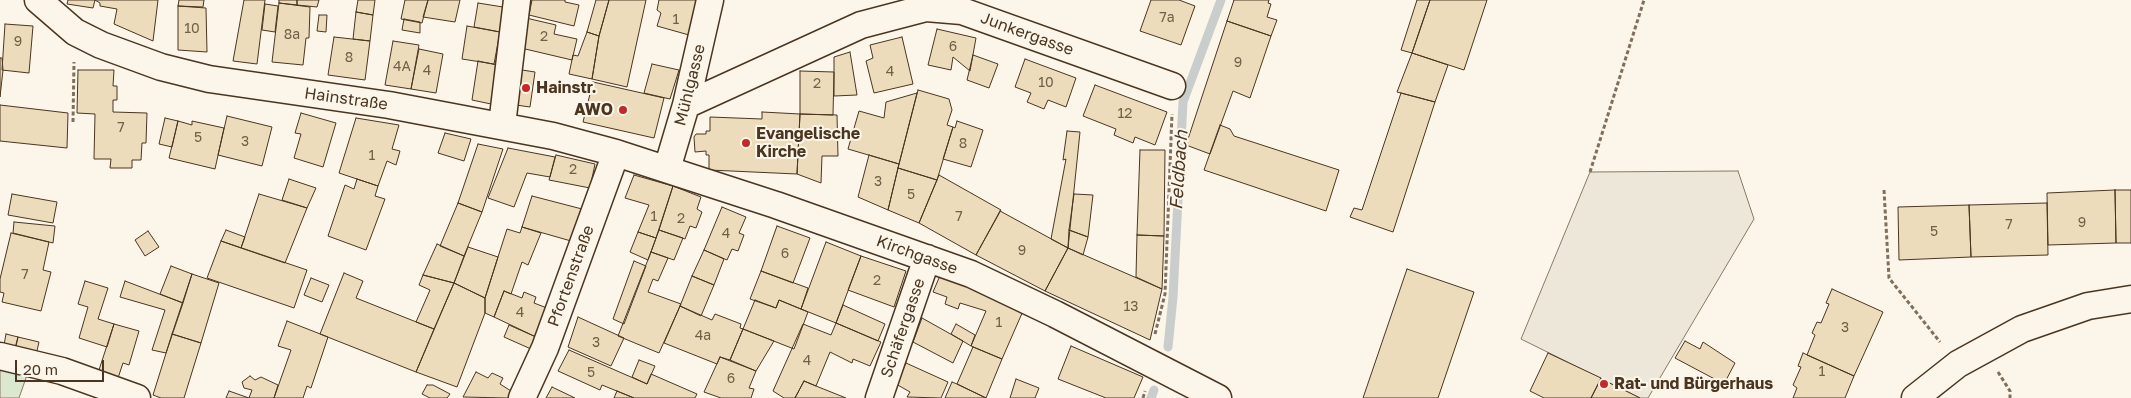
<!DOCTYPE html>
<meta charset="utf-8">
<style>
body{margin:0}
#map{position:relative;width:2131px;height:398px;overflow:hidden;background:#fbf6e9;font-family:"Golos Text",sans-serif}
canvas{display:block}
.scale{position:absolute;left:15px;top:360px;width:89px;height:22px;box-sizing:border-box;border:2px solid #4a3520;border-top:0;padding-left:6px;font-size:15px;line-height:18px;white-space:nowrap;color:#4a3520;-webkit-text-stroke:4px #fbf6e9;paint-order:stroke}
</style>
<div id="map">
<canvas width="2131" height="398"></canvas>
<div class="scale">20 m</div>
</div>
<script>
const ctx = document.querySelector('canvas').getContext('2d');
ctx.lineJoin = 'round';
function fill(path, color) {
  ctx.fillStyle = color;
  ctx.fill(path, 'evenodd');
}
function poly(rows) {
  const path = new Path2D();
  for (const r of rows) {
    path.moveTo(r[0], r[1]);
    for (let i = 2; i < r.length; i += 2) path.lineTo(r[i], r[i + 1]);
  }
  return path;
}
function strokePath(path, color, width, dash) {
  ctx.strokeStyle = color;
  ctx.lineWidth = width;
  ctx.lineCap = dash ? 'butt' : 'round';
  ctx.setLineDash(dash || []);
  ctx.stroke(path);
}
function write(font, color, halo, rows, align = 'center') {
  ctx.font = font + ' "Golos Text",sans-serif';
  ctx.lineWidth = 4;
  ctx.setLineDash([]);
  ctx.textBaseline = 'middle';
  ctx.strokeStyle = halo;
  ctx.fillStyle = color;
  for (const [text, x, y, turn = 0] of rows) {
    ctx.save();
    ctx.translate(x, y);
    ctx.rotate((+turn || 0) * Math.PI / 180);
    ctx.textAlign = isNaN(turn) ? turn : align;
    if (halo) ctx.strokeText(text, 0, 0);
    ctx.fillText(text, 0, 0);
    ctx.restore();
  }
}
const green = poly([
 [0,369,27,375,19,398,0,398,0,369]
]);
const parking = poly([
 [1738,171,1754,219,1648,398,1640,398,1521,339,1590,172,1738,171]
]);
const stream = poly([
 [1168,347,1173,297,1183,102,1221,0],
 [1151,398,1154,390]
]);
const building = poly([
 [68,0,95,0,93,8,67,4,68,0],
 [95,0,158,0,153,41,114,24,117,9,100,6,100,3,95,0],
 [179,0,204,0,203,7,178,6,179,0],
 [244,0,265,0,257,64,233,61,244,0],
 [279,0,297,0,297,5,279,3,279,0],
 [297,0,319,0,317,7,297,5,297,0],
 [358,0,375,0,373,15,356,12,358,0],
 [405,0,428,0,422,23,401,19,405,0],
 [428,0,460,0,455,22,423,17,428,0],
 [532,0,565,0,565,2,579,5,574,26,529,15,532,0],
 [596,0,609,0,599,36,587,32,596,0],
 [609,0,646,0,627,87,592,79,599,36,609,0],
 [659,0,698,0,689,35,657,26,661,13,657,10,659,0],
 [1151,0,1179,0,1195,6,1181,45,1140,31,1151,0],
 [1234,0,1269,0,1268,3,1271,4,1267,17,1277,20,1271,36,1227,21,1234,0],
 [1417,0,1430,0,1412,53,1401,50,1417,0],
 [1430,0,1487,0,1464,70,1412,53,1430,0],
 [279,3,310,7,309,38,306,38,303,65,272,62,279,3],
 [478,3,503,7,500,32,474,27,478,3],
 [265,4,278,6,275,32,262,30,265,4],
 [178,6,206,8,207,52,178,50,178,6],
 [356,12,373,15,370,41,353,39,356,12],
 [319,15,327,15,326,32,317,31,319,15],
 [526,18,556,25,554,34,577,39,572,60,521,48,526,18],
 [404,19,420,22,420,33,402,30,404,19],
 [1227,21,1271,36,1250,98,1233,91,1210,154,1186,145,1227,21],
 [5,24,33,26,29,73,2,70,5,24],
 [467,26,500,32,494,64,462,59,467,26],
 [937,29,976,38,970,71,953,57,951,70,928,65,937,29],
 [587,32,599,36,592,79,569,74,573,55,578,56,587,32],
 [334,37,370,41,365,80,328,75,334,37],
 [902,37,913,84,874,93,866,61,873,58,870,45,902,37],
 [393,41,419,45,411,89,385,85,393,41],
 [419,49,443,54,436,93,411,89,419,49],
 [850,52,857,95,834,96,834,57,850,52],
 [1412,53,1448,65,1435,102,1397,92,1412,53],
 [973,55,998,64,989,88,967,80,973,55],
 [0,58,2,58,3,70,0,97,0,58],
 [1025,59,1076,78,1066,107,1048,100,1044,109,1027,102,1031,93,1015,87,1025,59],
 [478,61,497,65,491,104,472,100,478,61],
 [652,64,679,70,670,99,644,93,652,64],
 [78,70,114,70,113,86,117,86,117,100,113,100,113,112,147,113,146,143,142,143,141,160,132,160,132,168,110,168,111,159,94,159,95,114,77,113,78,70],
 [522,70,535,72,530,107,516,105,522,70],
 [800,71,834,72,833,115,800,114,800,71],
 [593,82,664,98,654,138,583,122,593,82],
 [1095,85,1167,112,1155,145,1135,137,1133,143,1114,135,1116,129,1083,116,1095,85],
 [918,90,949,99,952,110,947,125,953,127,937,180,898,168,918,90],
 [917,93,899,164,848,149,859,111,884,118,886,102,917,93],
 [1401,93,1435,102,1393,232,1350,217,1354,208,1362,210,1401,93],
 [0,105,68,113,67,148,0,141,0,105],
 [762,112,800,114,797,174,709,170,709,155,706,155,706,151,695,152,694,137,696,134,706,134,706,131,710,131,710,117,762,119,762,112],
 [301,113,336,123,323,167,294,158,301,134,295,133,301,113],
 [800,114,837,115,838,156,822,156,821,183,797,174,800,114],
 [227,116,272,127,262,166,218,155,227,116],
 [165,118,178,121,172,147,159,144,165,118],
 [356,118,399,125,392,149,400,151,396,165,387,161,378,186,339,173,356,118],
 [178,121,192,125,192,121,224,128,215,169,169,158,178,121],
 [957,121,983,130,971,167,943,159,953,127,955,128,957,121],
 [1220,125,1230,129,1234,136,1339,170,1326,211,1204,170,1220,125],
 [1067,131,1080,132,1068,248,1051,239,1066,159,1063,160,1067,131],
 [445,133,471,139,464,161,438,153,445,133],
 [478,144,503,149,482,212,458,203,478,144],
 [508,148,555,157,550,177,527,173,514,207,488,198,508,148],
 [1140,150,1165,150,1164,236,1137,235,1140,150],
 [556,155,595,164,590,188,549,180,556,155],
 [869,155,899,164,888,210,858,197,869,155],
 [898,168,937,180,919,223,888,210,898,168],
 [634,175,673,186,656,238,638,232,649,205,625,198,634,175],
 [939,175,1001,210,976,255,919,223,939,175],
 [289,179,316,188,307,208,282,200,289,179],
 [357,179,378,186,375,196,385,199,366,250,328,236,345,185,354,189,357,179],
 [673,186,701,197,697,209,702,212,696,228,690,226,685,239,659,230,673,186],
 [2115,190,2131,190,2131,243,2116,243,2115,190],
 [2115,190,2116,243,2048,245,2047,193,2115,190],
 [12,194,57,202,53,223,8,215,12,194],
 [259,194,307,208,285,263,241,248,259,194],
 [1074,194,1093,195,1088,237,1069,230,1074,194],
 [532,196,582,209,571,241,522,227,532,196],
 [458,203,482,212,464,256,440,246,458,203],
 [2047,203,2048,255,1971,257,1969,205,2047,203],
 [1969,205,1971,257,1899,260,1898,207,1969,205],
 [722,207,746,217,739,233,744,235,738,251,732,249,727,260,704,250,722,207],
 [1000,211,1068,248,1045,291,976,255,1000,211],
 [14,222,55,226,53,243,13,233,14,222],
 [777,226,810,238,793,283,761,271,777,226],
 [522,227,541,233,528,265,522,262,511,294,504,291,494,317,485,313,485,298,498,257,507,229,520,233,522,227],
 [226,230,245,237,241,248,221,241,226,230],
 [659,230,683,238,674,260,651,252,659,230],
 [1069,230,1088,237,1083,255,1068,248,1069,230],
 [148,231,159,247,145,256,135,240,148,231],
 [638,232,656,238,648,260,630,252,638,232],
 [11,233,49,242,43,270,51,272,41,311,2,302,4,293,0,292,0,279,11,233],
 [1137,235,1164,236,1162,289,1136,277,1137,235],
 [221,241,307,270,294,308,207,278,221,241],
 [826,242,861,256,836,323,801,309,826,242],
 [437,244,464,256,454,283,423,275,437,244],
 [468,247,498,257,485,298,454,283,468,247],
 [1068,248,1162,289,1150,340,1045,291,1068,248],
 [704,250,724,259,714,285,692,276,704,250],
 [651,252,668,258,658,281,653,279,648,292,681,304,659,353,618,336,651,252],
 [861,256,906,271,894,307,848,290,861,256],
 [634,261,646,266,624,324,613,319,634,261],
 [171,266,192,274,183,303,160,294,171,266],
 [1407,269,1474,292,1438,398,1363,398,1407,269],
 [761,271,808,288,801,309,779,300,776,308,750,299,761,271],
 [942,271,1023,311,1002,359,971,346,986,311,960,303,958,309,945,304,947,297,933,292,942,271],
 [344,273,363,281,356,298,434,329,416,372,320,334,344,273],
 [192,274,219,283,201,343,172,334,192,274],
 [423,275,454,283,434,329,416,322,430,290,419,285,423,275],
 [692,276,714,285,701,316,680,306,692,276],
 [311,278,329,285,322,302,304,295,311,278],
 [85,281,108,288,98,319,114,324,107,347,79,338,88,307,78,304,85,281],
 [125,281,183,303,166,353,152,350,165,310,120,297,125,281],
 [454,283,485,298,485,313,457,387,416,372,454,283],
 [1832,289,1883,312,1854,376,1807,355,1815,335,1812,333,1817,322,1821,323,1829,304,1826,303,1832,289],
 [504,291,522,298,524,292,536,297,534,303,547,308,536,337,494,317,504,291],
 [755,300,776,308,779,300,808,312,794,349,743,329,755,300],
 [843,305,885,324,878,341,836,323,843,305],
 [680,306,712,320,715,314,741,324,740,328,743,329,730,360,720,357,717,364,664,343,680,306],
 [578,317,624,338,611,366,568,347,578,317],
 [922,318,963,341,953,363,913,342,922,318],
 [287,321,328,337,311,388,307,386,303,398,274,398,291,350,278,346,287,321],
 [836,323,881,342,870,366,853,359,852,363,830,352,816,386,804,381,795,398,784,398,773,391,803,324,831,335,836,323],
 [114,324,139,331,129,365,123,363,118,378,98,373,114,324],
 [956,324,975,335,971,346,951,334,956,324],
 [509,325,536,337,531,349,504,337,509,325],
 [743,329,774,341,756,371,730,360,743,329],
 [6,334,18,337,15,348,4,345,6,334],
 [172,334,201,343,184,398,161,398,153,395,172,334],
 [18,337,39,342,36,355,15,351,18,337],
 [1685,341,1700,349,1703,342,1735,363,1724,384,1675,358,1685,341],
 [1071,346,1143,377,1134,398,1106,398,1058,379,1071,346],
 [973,347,1002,359,986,398,957,384,973,347],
 [569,350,647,384,651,374,697,394,695,398,634,398,602,385,600,390,558,371,569,350],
 [1548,353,1601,378,1591,398,1544,398,1530,391,1548,353],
 [1803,353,1854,376,1845,398,1793,398,1797,388,1793,385,1801,367,1798,366,1803,353],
 [720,357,756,371,749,388,754,389,751,398,721,398,704,392,720,357],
 [639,360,655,366,647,384,632,377,639,360],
 [906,363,948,382,941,398,907,397,910,392,896,384,906,363],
 [476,372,488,378,492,373,503,378,500,384,511,391,508,398,463,397,476,372],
 [250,376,255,380,261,377,278,385,274,398,249,398,252,390,244,388,242,382,250,376],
 [1016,379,1039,388,1035,398,1010,398,1016,379],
 [1601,379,1620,388,1640,398,1591,398,1601,379],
 [804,381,816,386,846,398,795,398,804,381],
 [952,382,957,384,986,398,945,398,952,382],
 [427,385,433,385,450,394,447,398,430,398,422,394,427,385],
 [552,387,575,398,546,398,552,387],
 [229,391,249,398,226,398,229,391],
 [617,391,634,398,614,398,617,391]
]);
const path = poly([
 [73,122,74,62],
 [1590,172,1644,0],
 [1884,190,1889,278,1940,342],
 [1155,334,1165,294,1172,114],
 [1998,372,2010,391,2010,398],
 [1143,398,1145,391]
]);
const street = poly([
 [38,0,75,32,101,45,161,67,209,79,389,105,553,136,616,153,776,205,971,274,1055,314,1218,398],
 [686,105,861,25,926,8,962,11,1172,86],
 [502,125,517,0],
 [667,169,686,105,710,0],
 [0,356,62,371,137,398],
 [522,398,545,348,616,153],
 [879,398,927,258],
 [1915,398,1958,364,2022,329,2088,306,2131,299]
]);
const markers = [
 [526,88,5,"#c62828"],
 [623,110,5,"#c62828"],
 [746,143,5,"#c62828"],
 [1604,384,5,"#c62828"]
];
const numberNames = [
 ["7a",1167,18],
 ["1",676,20],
 ["10",192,29],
 ["8a",292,35],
 ["2",544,37],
 ["9",18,42],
 ["6",953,47],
 ["8",349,58],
 ["9",1238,63],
 ["4A",402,67],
 ["4",427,71],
 ["4",890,72],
 ["10",1046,83],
 ["2",817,84],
 ["12",1125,114],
 ["7",121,128],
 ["5",198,138],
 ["3",245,142],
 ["8",963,144],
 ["1",372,156],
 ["2",573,170],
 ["3",878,182],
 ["5",911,195],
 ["1",654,217],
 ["7",959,217],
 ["2",681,219],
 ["9",2082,223],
 ["7",2009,225],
 ["5",1934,232],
 ["4",726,234],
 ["9",1022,251],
 ["6",785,254],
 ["7",25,275],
 ["2",877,281],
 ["13",1131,307],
 ["4",520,313],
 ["1",999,323],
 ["3",1845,328],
 ["4a",703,336],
 ["3",596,343],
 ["4",807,361],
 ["1",1822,372],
 ["5",591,373],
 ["6",731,379]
];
const streetNames = [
 ["Junkergasse",1027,34,20],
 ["Mühlgasse",690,85,-76],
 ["Hainstraße",346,99,8],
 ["Kirchgasse",917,255,20],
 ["Pfortenstraße",571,276,-70],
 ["Schäfergasse",903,328,-71]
];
const poiNames = [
 ["Hainstr.",536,88],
 ["AWO",613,110,"right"],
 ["Evangelische",756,134],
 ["Kirche",756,152],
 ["Rat- und Bürgerhaus",1614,384]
];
const waterNames = [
 ["Feldbach",1179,170,-86]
];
fill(green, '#dce7d0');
strokePath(green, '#887966', 1);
fill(parking, '#ede7d9');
strokePath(parking, '#887966', 1);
strokePath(stream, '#c9cecd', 9);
fill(building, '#ecdcbc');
strokePath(building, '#4a3520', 1);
strokePath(street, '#4a3520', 29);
strokePath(path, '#7f6f5c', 3, [4, 2.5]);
strokePath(street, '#fbf6e9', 26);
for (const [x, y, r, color] of markers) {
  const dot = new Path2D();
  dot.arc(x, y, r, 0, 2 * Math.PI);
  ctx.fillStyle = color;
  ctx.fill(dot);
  strokePath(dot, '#fbf6e9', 2);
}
write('14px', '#725f47', null, numberNames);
write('16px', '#4a3520', '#fbf6e9', streetNames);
write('bold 16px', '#4a3520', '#fbf6e9', poiNames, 'left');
write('italic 18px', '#4a3520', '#fbf6e9', waterNames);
</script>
